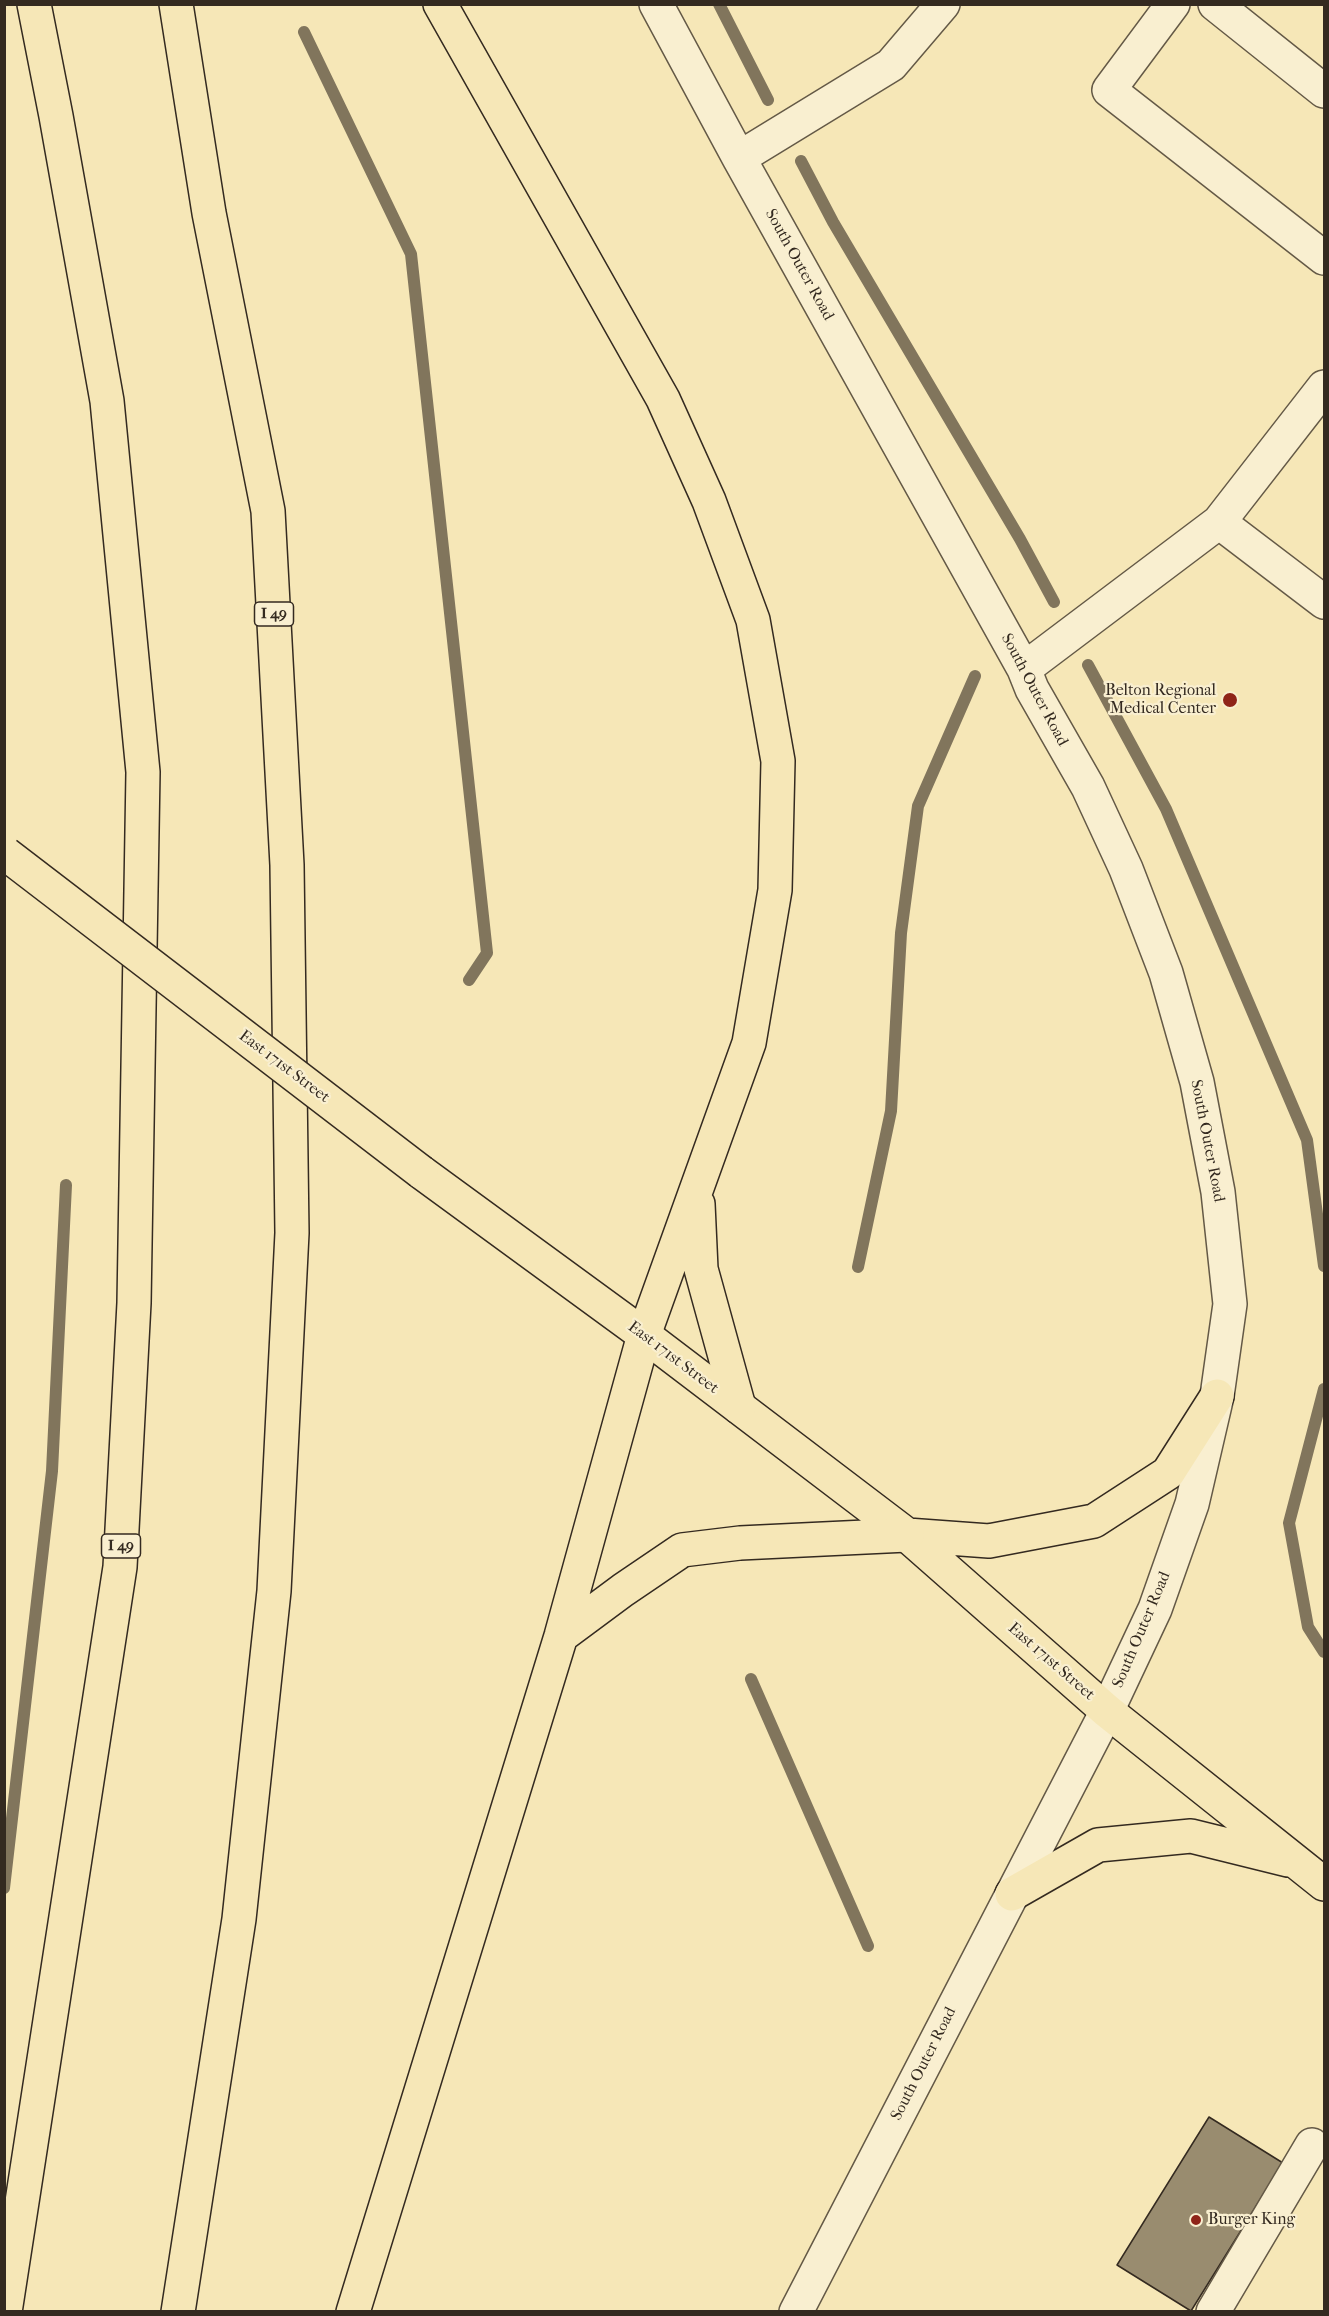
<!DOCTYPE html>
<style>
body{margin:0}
#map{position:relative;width:1329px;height:2316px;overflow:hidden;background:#f6e7b7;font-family:"IM FELL French Canon",serif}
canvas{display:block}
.frame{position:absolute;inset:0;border:6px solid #342a20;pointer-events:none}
</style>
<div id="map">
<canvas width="1329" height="2316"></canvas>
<div class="frame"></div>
</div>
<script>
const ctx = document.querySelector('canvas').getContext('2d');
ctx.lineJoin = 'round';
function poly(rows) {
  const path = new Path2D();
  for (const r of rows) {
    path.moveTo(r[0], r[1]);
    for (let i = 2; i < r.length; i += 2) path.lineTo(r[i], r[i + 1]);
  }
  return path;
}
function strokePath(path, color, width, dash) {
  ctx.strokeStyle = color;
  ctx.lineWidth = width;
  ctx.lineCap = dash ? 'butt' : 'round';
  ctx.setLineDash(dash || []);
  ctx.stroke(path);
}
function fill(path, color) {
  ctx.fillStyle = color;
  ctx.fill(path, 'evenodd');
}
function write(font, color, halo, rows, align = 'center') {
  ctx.font = font + ' "IM FELL French Canon",serif';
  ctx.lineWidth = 4.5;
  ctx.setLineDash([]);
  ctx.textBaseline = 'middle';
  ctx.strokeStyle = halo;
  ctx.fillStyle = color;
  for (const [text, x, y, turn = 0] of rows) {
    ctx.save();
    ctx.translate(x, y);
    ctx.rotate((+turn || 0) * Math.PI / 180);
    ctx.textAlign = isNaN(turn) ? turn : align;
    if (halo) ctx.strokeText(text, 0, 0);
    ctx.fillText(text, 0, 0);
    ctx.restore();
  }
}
const stream = poly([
 [719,4,768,100],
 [304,32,411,254,487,953,469,980],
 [801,161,833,222,1020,539,1054,602],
 [1088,665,1166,809,1307,1140,1324,1266],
 [858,1267,891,1111,901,933,918,806,975,676],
 [1324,1389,1289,1523,1308,1627,1324,1652],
 [751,1679,868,1946],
 [4,1888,52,1471,66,1185]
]);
const building = poly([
 [1209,2117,1283,2163,1191,2311,1117,2265,1209,2117]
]);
const minor = poly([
 [656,4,739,158,1024,669,1032,689,1088,787,1126,869,1166,973,1197,1082,1218,1192,1230,1304,1217,1396,1192,1504,1155,1609,1107,1711,796,2312],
 [1173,4,1109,90,1324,258],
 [1215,4,1324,91],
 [739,158,891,65,943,4],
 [1219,522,1324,602],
 [1024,669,1219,522,1324,387],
 [1213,2312,1312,2145]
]);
const major = poly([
 [421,1172,644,1335,907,1535,1107,1711,1324,1884],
 [907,1535,989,1541,1094,1521,1168,1473,1217,1396],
 [1012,1894,1098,1845,1191,1836,1288,1860]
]);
const highway = poly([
 [176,4,209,213,268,511,287,865,292,1233,274,1591,239,1919,178,2312],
 [698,1204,701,1269,739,1407],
 [561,1636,623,1590,682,1550,740,1543,907,1535],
 [5,2312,120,1567,134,1303,143,772,107,401,56,116,34,4],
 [353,2312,561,1636,644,1335,749,1043,775,890,778,761,753,620,709,501,663,399,440,4]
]);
const majorBridge = poly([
 [6,854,421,1172]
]);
const markers = [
 [1230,700,8,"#8f2418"],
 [1196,2220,6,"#8f2418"]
];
const shields = [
 [274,614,39],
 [121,1546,39]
];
const shieldNames = [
 ["I 49",274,614],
 ["I 49",121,1546]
];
const streetNames = [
 ["South Outer Road",799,265,61],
 ["South Outer Road",1034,690,62],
 ["East 171st Street",284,1067,37],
 ["South Outer Road",1207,1141,79],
 ["East 171st Street",673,1358,37],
 ["South Outer Road",1142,1630,-67],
 ["East 171st Street",1051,1662,41],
 ["South Outer Road",924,2064,-63]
];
const poiNames = [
 ["Belton Regional",1216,691],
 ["Medical Center",1216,709],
 ["Burger King",1208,2220,"left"]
];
strokePath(stream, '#81755c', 12);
fill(building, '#998c6f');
strokePath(building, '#342a20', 1.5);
strokePath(minor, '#645946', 36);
strokePath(major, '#342a20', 36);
strokePath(highway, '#342a20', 36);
strokePath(minor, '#f9efd0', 33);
strokePath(major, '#f6e7b7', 33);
strokePath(highway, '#f6e7b7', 33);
strokePath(majorBridge, '#342a20', 36, []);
strokePath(majorBridge, '#f6e7b7', 33);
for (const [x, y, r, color] of markers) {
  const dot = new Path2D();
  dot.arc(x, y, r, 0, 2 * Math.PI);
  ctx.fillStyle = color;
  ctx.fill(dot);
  strokePath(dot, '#f9efd0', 2);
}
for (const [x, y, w] of shields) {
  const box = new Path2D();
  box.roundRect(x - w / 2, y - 12, w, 24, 4.5);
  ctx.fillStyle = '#f9efd0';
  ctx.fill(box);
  strokePath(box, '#342a20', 1.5);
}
write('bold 15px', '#342a20', null, shieldNames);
write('16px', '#342a20', '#f9efd0', streetNames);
write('16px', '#342a20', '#f9efd0', poiNames, 'right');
</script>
